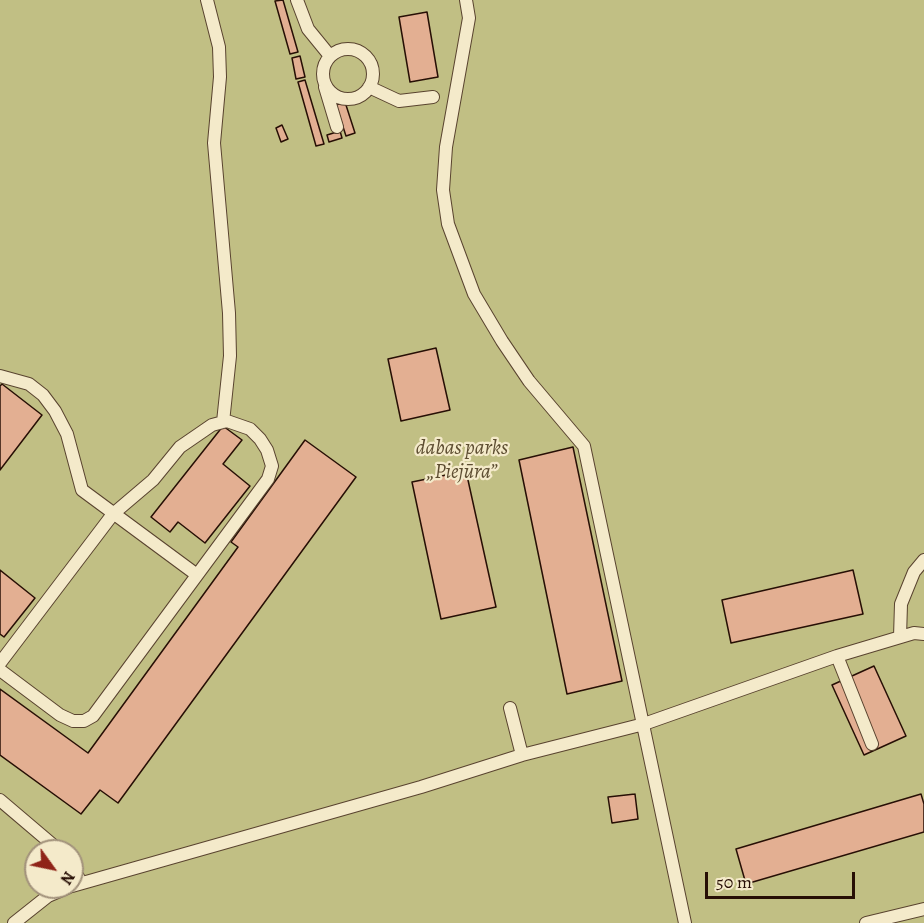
<!DOCTYPE html>
<meta charset="utf-8">
<style>
body{margin:0}
#map{position:relative;width:924px;height:923px;overflow:hidden;background:#eedfad;font-family:Alegreya,serif}
canvas{display:block}
.north{position:absolute;left:24px;top:839px;width:60px;height:60px;box-sizing:border-box;background:#f4eaca;border:2px solid #a2927b;border-radius:50%;rotate:123deg;font-size:16px;font-weight:700;line-height:24px;text-align:center;color:#270f05}
.north::after{content:'';display:block;margin:auto;width:21px;height:27px;background:#8f2418;clip-path:polygon(50% 0,100% 100%,50% 72%,0 100%)}
.scale{position:absolute;left:705px;top:872px;width:150px;height:27px;box-sizing:border-box;border:3px solid #270f05;border-top:0;padding-left:8px;font-size:18px;line-height:21px;white-space:nowrap;color:#270f05;-webkit-text-stroke:4px #f4eaca;paint-order:stroke}
</style>
<div id="map">
<canvas width="924" height="923"></canvas>
<div class="north">N</div>
<div class="scale">50 m</div>
</div>
<script>
const ctx = document.querySelector('canvas').getContext('2d');
ctx.lineJoin = 'round';
function fill(path, color) {
  ctx.fillStyle = color;
  ctx.fill(path, 'evenodd');
}
function poly(rows) {
  const path = new Path2D();
  for (const r of rows) {
    if (r.length === 3) {
      path.moveTo(r[0] + r[2], r[1]);
      path.arc(r[0], r[1], r[2], 0, 2 * Math.PI);
      continue;
    }
    path.moveTo(r[0], r[1]);
    for (let i = 2; i < r.length; i += 2) path.lineTo(r[i], r[i + 1]);
  }
  return path;
}
function strokePath(path, color, width, dash) {
  ctx.strokeStyle = color;
  ctx.lineWidth = width;
  ctx.lineCap = dash ? 'butt' : 'round';
  ctx.setLineDash(dash || []);
  ctx.stroke(path);
}
function write(font, color, halo, rows, align = 'center') {
  ctx.font = font + ' Alegreya,serif';
  ctx.lineWidth = 4.5;
  ctx.setLineDash([]);
  ctx.textBaseline = 'middle';
  ctx.strokeStyle = halo;
  ctx.fillStyle = color;
  for (const [text, x, y, turn = 0] of rows) {
    ctx.save();
    ctx.translate(x, y);
    ctx.rotate((+turn || 0) * Math.PI / 180);
    ctx.textAlign = isNaN(turn) ? turn : align;
    if (halo) ctx.strokeText(text, 0, 0);
    ctx.fillText(text, 0, 0);
    ctx.restore();
  }
}
const green = poly([
 [0,0,924,0,924,923,0,923],
 [36,851,72,851,72,887,36,887]
]);
const building = poly([
 [283,0,298,52,290,54,275,1,283,0],
 [427,12,438,77,410,82,399,17,427,12],
 [300,56,305,77,296,79,292,58,300,56],
 [305,80,324,144,316,146,298,82,305,80],
 [345,102,355,133,346,136,336,105,345,102],
 [282,125,288,139,281,142,276,128,282,125],
 [340,131,342,138,329,142,327,135,340,131],
 [436,348,450,410,401,421,388,359,436,348],
 [2,384,42,415,0,470,0,386,2,384],
 [223,426,242,440,223,464,250,486,205,543,178,522,170,532,151,517,223,426],
 [305,440,356,477,118,803,100,790,81,814,0,755,0,689,88,753,238,547,231,542,305,440],
 [573,447,622,681,567,694,519,460,573,447],
 [466,471,496,607,441,619,412,482,466,471],
 [0,570,35,598,4,637,0,634,0,570],
 [853,570,863,614,731,643,722,600,853,570],
 [874,666,906,736,864,755,832,685,874,666],
 [635,794,638,819,612,823,608,797,635,794],
 [921,794,924,804,924,832,746,884,736,849,921,794]
]);
const service = poly([
 [207,0,219,47,220,77,214,143,229,313,230,356,223,422],
 [297,0,308,29,330,56],
 [466,0,469,18,446,147,443,190,448,224,474,294,502,341,529,381,584,446,685,923],
 [348,74,25],
 [325,87,337,127],
 [369,87,399,101,433,97],
 [0,376,29,384,43,395,55,411,67,434,82,490,197,575],
 [900,637,901,604,914,572,924,560],
 [837,656,872,744],
 [0,663,113,514,153,480,180,447,212,425,227,421,250,429,260,439,267,450,272,466,268,479,93,716,84,721,73,721,60,715,0,670],
 [510,708,522,755],
 [0,800,60,851],
 [72,867,81,882],
 [72,886,421,787,522,755,644,724,837,656,914,633,924,634],
 [14,923,48,896,69,887],
 [866,923,924,909]
]);
const parkNames = [
 ["dabas parks",462,449],
 ["„Piejūra”",462,473]
];
fill(green, '#c1bf84');
fill(building, '#e3af92');
strokePath(building, '#270f05', 1.5);
strokePath(service, '#59432f', 14);
strokePath(service, '#f4eaca', 12);
write('italic 21px', '#5d4d31', '#f4eaca', parkNames);
</script>
